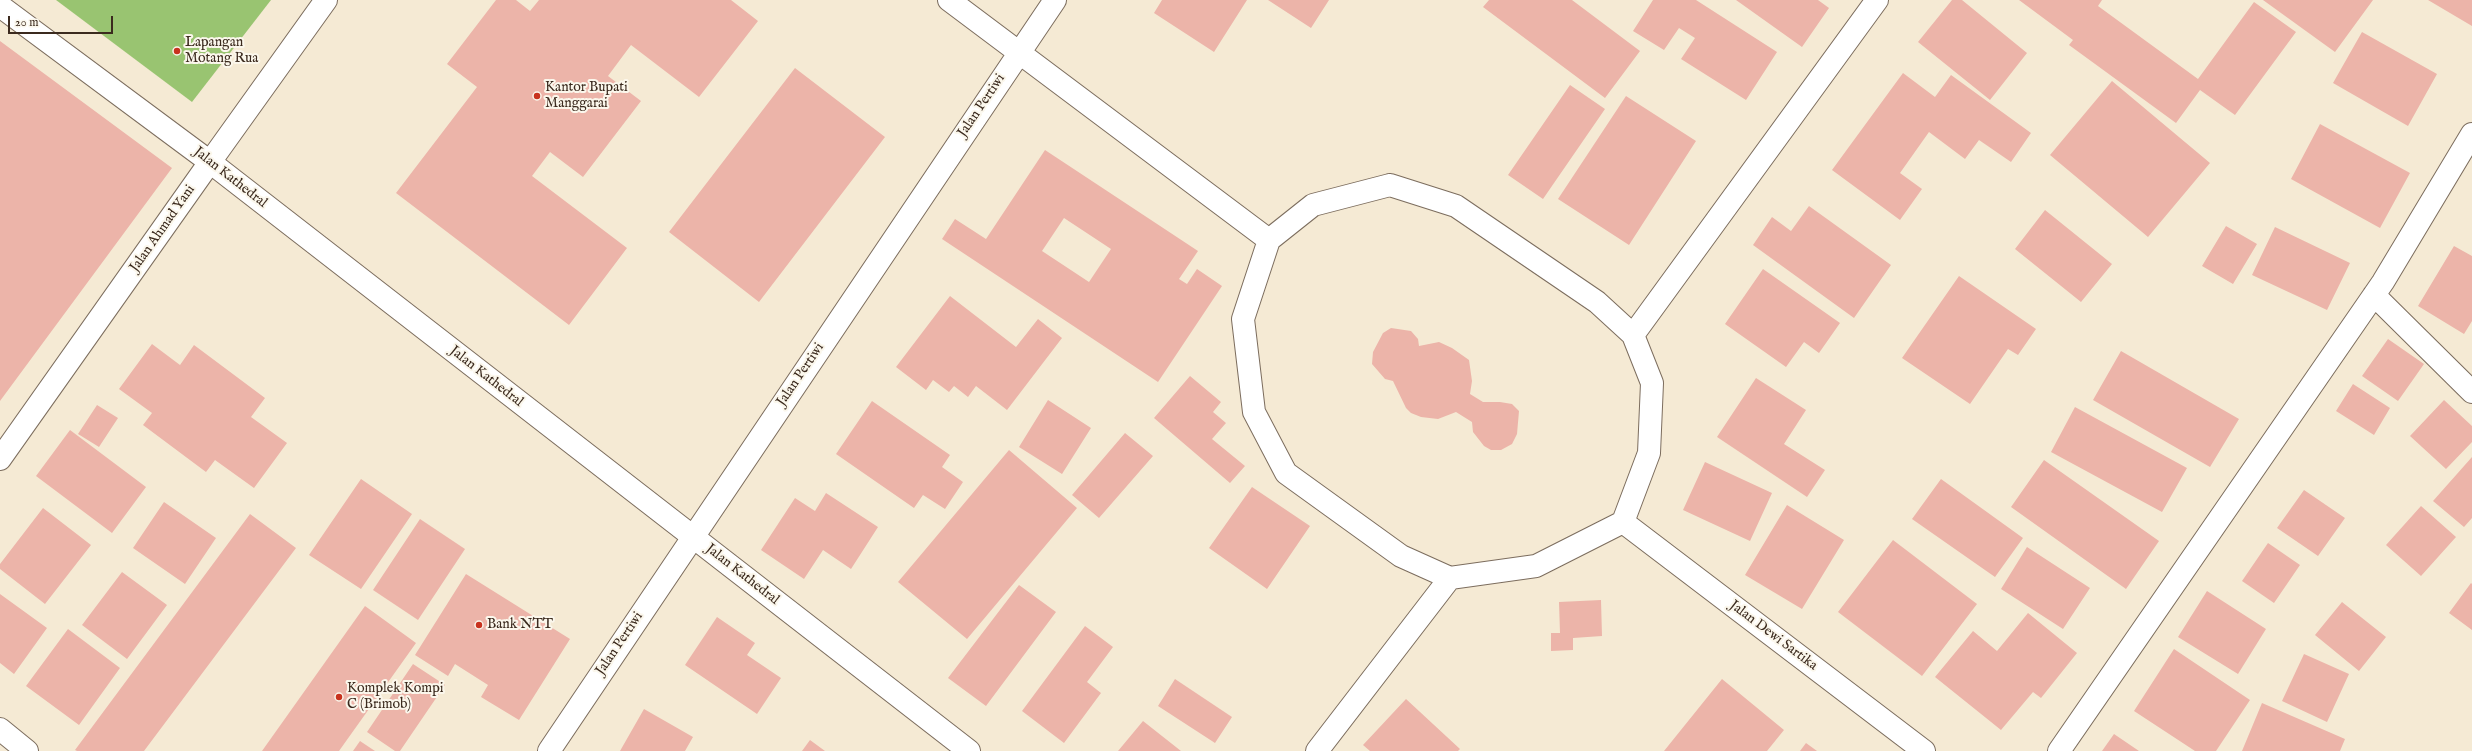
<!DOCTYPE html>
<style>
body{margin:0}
#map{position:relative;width:2472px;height:751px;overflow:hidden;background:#f5ead4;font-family:"IM FELL English",serif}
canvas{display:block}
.scale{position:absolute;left:8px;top:16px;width:105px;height:18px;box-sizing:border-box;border:2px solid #3b2a1e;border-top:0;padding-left:5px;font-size:12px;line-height:14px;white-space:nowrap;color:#3b2a1e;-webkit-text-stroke:3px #fbf7ec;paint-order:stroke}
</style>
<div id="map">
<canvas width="2472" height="751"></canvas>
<div class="scale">20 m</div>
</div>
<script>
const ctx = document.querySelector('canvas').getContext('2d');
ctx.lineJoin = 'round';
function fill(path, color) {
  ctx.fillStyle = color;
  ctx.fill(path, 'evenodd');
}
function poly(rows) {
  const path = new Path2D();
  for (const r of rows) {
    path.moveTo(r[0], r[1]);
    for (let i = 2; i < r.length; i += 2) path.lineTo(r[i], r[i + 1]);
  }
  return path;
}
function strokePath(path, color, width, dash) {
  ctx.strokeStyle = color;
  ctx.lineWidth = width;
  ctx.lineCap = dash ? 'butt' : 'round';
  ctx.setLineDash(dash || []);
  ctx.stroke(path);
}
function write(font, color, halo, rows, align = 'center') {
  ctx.font = font + ' "IM FELL English",serif';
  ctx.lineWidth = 4;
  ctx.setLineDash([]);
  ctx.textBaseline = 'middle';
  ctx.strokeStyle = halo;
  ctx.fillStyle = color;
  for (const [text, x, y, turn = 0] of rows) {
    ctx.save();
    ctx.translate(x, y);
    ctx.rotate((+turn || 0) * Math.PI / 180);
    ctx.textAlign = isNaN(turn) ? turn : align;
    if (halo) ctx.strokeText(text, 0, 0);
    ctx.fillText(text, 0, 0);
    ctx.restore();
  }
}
const green = poly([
 [56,0,271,0,192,102]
]);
const building = poly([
 [496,0,516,0,530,11,539,0,731,0,758,21,699,97,631,45,608,76,641,101,583,177,550,152,532,176,627,248,569,325,396,193,477,87,447,64],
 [1162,0,1247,0,1214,52,1154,13],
 [1268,0,1329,0,1311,28],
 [1489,0,1572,0,1640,51,1605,98,1483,7],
 [1653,0,1696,0,1777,52,1746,100,1681,59,1695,38,1679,28,1664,50,1633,31],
 [1736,0,1818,0,1829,8,1802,47],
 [1952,0,1962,0,2027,53,1990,100,1918,42],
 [2019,0,2102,0,2098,6,2198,79,2254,2,2296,32,2235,115,2200,90,2176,123,2069,45,2073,40],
 [2263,0,2373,0,2335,52],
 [2428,0,2472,0,2472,26],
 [2362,32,2437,74,2408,126,2333,83],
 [0,41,172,168,0,401],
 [795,68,885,137,759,302,669,232],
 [1903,73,1935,97,1951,75,2031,133,2011,162,1979,140,1965,159,1929,132,1900,173,1922,189,1900,220,1832,170],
 [2112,81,2210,163,2148,237,2050,155],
 [1570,85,1605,109,1543,199,1508,175],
 [1626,96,1696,141,1629,245,1558,199],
 [2320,124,2410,173,2380,228,2291,179],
 [1045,150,1198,251,1179,279,1187,284,1197,269,1222,286,1158,382,942,239,955,219,986,239],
 [1064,218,1111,249,1089,282,1042,251],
 [1809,206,1891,265,1854,318,1753,245,1772,217,1791,231],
 [2045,210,2112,264,2081,302,2015,249],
 [2226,226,2257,244,2233,284,2202,266],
 [2275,227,2350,263,2327,310,2252,275],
 [2454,246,2472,256,2472,321,2464,334,2418,306],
 [1763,269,1840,323,1819,353,1804,342,1786,367,1725,324],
 [1959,276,2036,329,2018,355,2008,349,1970,404,1902,358],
 [950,296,1016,347,1038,319,1062,338,1007,410,976,386,968,397,954,386,949,392,933,380,926,390,896,367],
 [1391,328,1411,331,1418,339,1419,346,1439,342,1452,348,1469,360,1472,381,1470,394,1483,402,1500,402,1512,404,1519,411,1517,434,1512,444,1501,450,1491,450,1484,446,1473,432,1472,422,1456,412,1438,419,1421,417,1411,413,1406,408,1393,381,1385,379,1372,364,1373,352,1383,333],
 [2388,339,2424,364,2398,401,2362,376],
 [152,344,180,365,194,345,265,398,251,417,287,443,254,488,215,460,206,472,143,425,152,413,119,389],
 [2121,351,2239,419,2210,467,2093,400],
 [1190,376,1221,402,1213,412,1226,423,1212,439,1245,466,1230,483,1154,418],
 [1756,378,1806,410,1784,444,1825,470,1807,497,1717,437],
 [2353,384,2390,408,2374,435,2336,411],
 [1048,400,1091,428,1062,474,1019,447],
 [2444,400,2472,426,2472,442,2446,469,2410,436],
 [872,401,950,455,942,467,963,482,945,509,923,495,914,508,836,454],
 [97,405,118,418,99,447,78,434],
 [2075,407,2187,468,2162,512,2051,452],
 [70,430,146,487,112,533,36,476],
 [1125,433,1153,456,1099,518,1072,495],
 [1009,450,1077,508,967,639,898,582],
 [2472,457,2472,518,2464,527,2433,501],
 [2044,460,2159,541,2126,589,2011,507],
 [1705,462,1772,493,1750,541,1683,510],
 [361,479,412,514,361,589,309,555],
 [1941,479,2023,538,1995,577,1912,519],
 [1252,487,1310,526,1267,589,1209,548],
 [2304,490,2345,518,2318,556,2277,528],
 [826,493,878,527,851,569,823,550,804,579,761,550,795,498,815,511],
 [164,502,216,538,185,584,133,548],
 [1787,505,1844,540,1802,609,1745,575],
 [2421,506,2456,537,2421,576,2386,545],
 [43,508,91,545,45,604,0,569,0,564],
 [250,514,296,548,144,751,77,751,75,750],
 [420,519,465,549,418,620,373,590],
 [1893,540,1977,604,1922,676,1838,612],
 [2268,543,2300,565,2274,603,2242,581],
 [2027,547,2090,588,2063,629,2001,589],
 [122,572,167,605,127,659,82,625],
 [466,574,570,639,519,720,481,697,488,685,455,664,448,676,415,655],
 [2471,583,2472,584,2472,630,2449,613],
 [1019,585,1056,612,986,706,948,678],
 [2207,591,2266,629,2238,674,2178,637],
 [0,594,47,628,14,674,0,663],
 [1601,600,1602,636,1573,638,1573,650,1551,651,1551,633,1560,633,1559,602],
 [2342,602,2386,637,2359,671,2315,635],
 [365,606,416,643,339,751,262,751],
 [2028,613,2077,653,2041,698,2033,692,2001,730,1935,677,1973,631,1997,651],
 [717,617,755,643,747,655,781,678,757,714,685,665],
 [1085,626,1113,647,1087,682,1101,693,1064,743,1022,711],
 [68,629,120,668,79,725,26,686],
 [2174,649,2250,700,2216,751,2195,751,2134,711],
 [2304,654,2349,674,2327,722,2282,701],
 [413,664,445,685,400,751,395,751,367,732],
 [1175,679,1232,717,1215,743,1158,706],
 [1722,679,1784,730,1767,751,1664,751],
 [1406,699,1460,749,1458,751,1370,751,1363,745],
 [2262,703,2345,739,2340,751,2242,751],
 [644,709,693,737,685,751,620,751],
 [1143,721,1181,751,1118,751],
 [2114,734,2139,751,2102,751],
 [810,740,825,751,802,751],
 [360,741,375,751,353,751],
 [1806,743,1817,751,1800,751]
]);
const minor = poly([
 [949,0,1269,240],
 [210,162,969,751],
 [1390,185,1456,206,1597,302,1633,335,1652,383,1649,453,1623,522,1536,566,1450,578,1401,556,1286,473,1254,412,1243,319,1269,240,1313,205,1390,185],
 [2374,295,2472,392],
 [1633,335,1877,0],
 [1623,522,1924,751],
 [0,729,27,751],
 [549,751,1055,0],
 [1317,751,1450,578],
 [2059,751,2383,282,2472,134]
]);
const major = poly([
 [0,459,210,162]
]);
const highway = poly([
 [0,6,210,162,326,0]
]);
const markers = [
 [177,51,4,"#c8321e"],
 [537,96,4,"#c8321e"],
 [479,625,4,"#c8321e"],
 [339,697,4,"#c8321e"]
];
const poiNames = [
 ["Lapangan",185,43],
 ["Motang Rua",185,59],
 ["Kantor Bupati",545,88],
 ["Manggarai",545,104],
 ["Bank NTT",487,625],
 ["Komplek Kompi",347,689],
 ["C (Brimob)",347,705]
];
const streetNames = [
 ["Jalan Pertiwi",982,106,-56],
 ["Jalan Kathedral",230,178,38],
 ["Jalan Ahmad Yani",163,229,-55],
 ["Jalan Pertiwi",801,375,-56],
 ["Jalan Kathedral",486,377,38],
 ["Jalan Kathedral",742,575,38],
 ["Jalan Dewi Sartika",1773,636,37],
 ["Jalan Pertiwi",620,644,-56]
];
fill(green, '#99c471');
fill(building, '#ecb4a9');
strokePath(minor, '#7c6d5e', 24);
strokePath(major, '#7c6d5e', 24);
strokePath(highway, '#7c6d5e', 24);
strokePath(minor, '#fff', 22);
strokePath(major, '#fff', 22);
strokePath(highway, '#fff', 22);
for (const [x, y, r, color] of markers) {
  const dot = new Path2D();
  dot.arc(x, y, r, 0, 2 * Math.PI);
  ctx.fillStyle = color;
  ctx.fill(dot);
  strokePath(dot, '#fbf7ec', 1.5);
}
write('14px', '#3b2a1e', '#fbf7ec', poiNames, 'left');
write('14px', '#3b2a1e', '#fbf7ec', streetNames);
</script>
